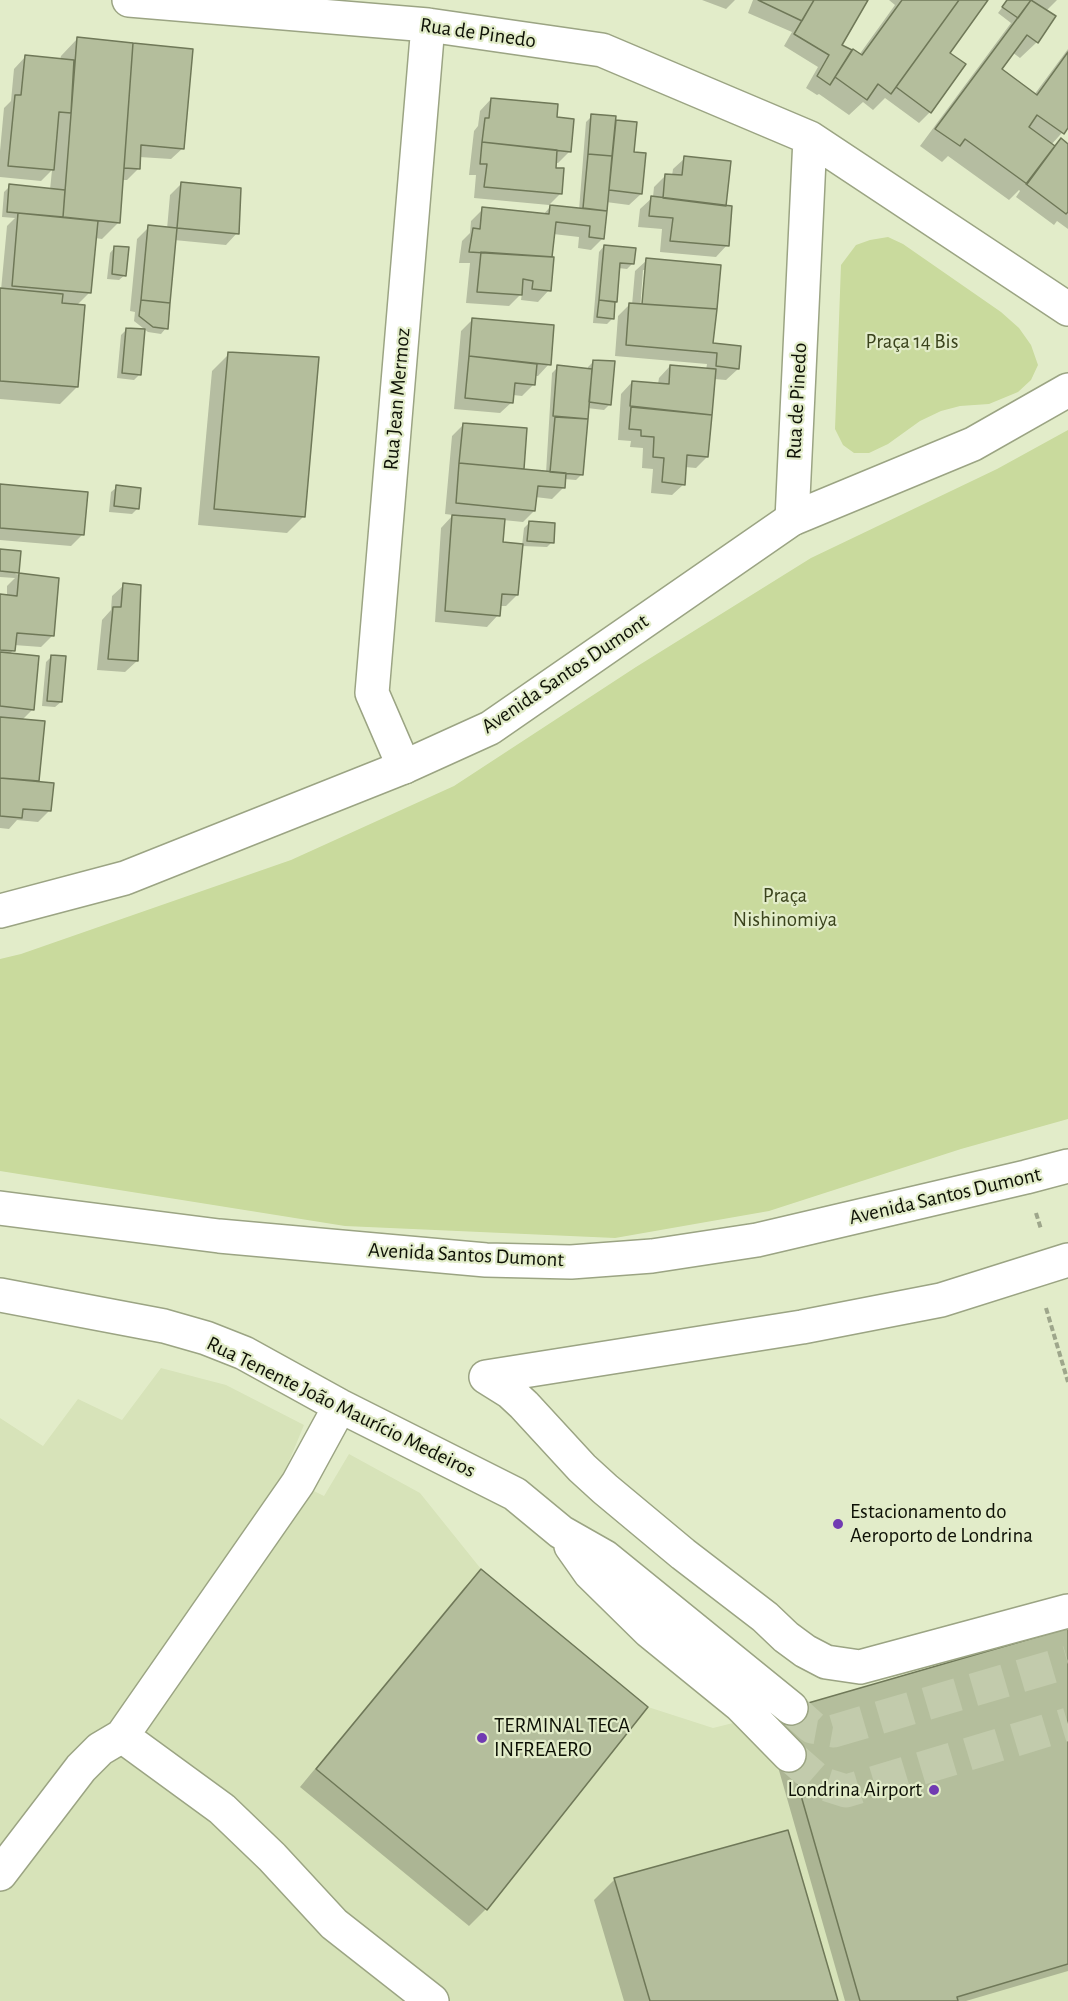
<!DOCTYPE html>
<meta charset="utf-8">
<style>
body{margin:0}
canvas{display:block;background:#e2ecc9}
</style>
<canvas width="1068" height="2001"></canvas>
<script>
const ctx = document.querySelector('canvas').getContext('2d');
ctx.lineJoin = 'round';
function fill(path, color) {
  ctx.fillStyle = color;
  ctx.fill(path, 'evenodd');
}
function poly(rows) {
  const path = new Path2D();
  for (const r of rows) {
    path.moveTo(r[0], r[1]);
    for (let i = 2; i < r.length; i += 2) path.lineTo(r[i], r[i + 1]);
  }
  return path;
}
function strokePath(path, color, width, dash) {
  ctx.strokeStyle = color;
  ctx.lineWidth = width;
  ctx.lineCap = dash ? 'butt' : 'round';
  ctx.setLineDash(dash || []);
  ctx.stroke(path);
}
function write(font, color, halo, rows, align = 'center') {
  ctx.font = font + ' "Alegreya Sans",sans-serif';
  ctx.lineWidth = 4.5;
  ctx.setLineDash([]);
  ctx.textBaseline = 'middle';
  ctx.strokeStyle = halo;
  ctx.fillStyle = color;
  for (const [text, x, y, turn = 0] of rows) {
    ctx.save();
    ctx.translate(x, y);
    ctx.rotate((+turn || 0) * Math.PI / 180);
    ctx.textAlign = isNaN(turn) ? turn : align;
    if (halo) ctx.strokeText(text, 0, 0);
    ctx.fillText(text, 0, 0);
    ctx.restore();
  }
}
const built = poly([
 [161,1368,226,1385,304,1425,282,1478,298,1483,324,1496,349,1454,420,1493,481,1569,648,1707,713,1728,777,1712,1068,1628,1068,2001,0,2001,0,1418,43,1446,78,1399,122,1420]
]);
const green = poly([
 [888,237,903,244,1001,312,1019,328,1031,345,1038,365,1031,380,1018,392,989,404,960,406,941,411,920,421,888,444,869,453,854,453,843,445,835,429,841,265,856,245,870,240],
 [1068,430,1068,1119,961,1149,769,1211,615,1238,345,1226,0,1171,0,959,21,954,291,860,454,786,636,667,811,558,997,469]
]);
const shadow = poly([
 [702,0,735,0,726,9],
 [753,0,866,0,840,46,859,55,895,5,889,0,986,0,948,53,930,112,919,123,885,98,873,110,863,102,849,115,819,94,817,95,806,88,818,67,784,46,792,32,748,13],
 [1005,0,1057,0,1046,11,1037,42,1020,58,1012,52,1000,69,1034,95,1068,49,1068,126,1051,145,1054,147,1068,146,1068,229,1057,221,1054,225,1016,197,1020,191,1019,190,1009,200,948,156,942,162,920,146,1011,23,998,13,1007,1],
 [77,39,131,46,133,44,183,148,171,159,139,157,138,169,127,180,122,180,119,222,102,239,95,238,89,293,76,306,77,387,60,404,0,399,0,290,1,290,7,226,15,218,2,217,4,192,10,186,50,190,52,170,41,181,0,177,0,151,4,108,11,101,14,69,25,57,60,60,61,56],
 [491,99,555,118,570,151,558,163,555,163,561,193,549,205,474,198,476,175,469,175,474,131,478,126,480,111],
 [592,116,613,124,616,121,633,154,641,194,629,205,606,202,603,238,591,250,578,248,579,237,553,234,549,290,538,302,521,300,522,293,509,306,466,303,470,263,459,263,462,241,470,233,471,221,483,209,543,215,550,207,579,210,586,122],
 [685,158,725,207,727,245,716,257,660,252,662,229,638,227,640,209,653,197,654,187,666,175,672,176,673,169],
 [182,183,237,233,226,245,174,240,166,328,161,334,148,332,134,321,135,312,130,311,137,239,149,227,167,229,170,195],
 [604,246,633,263,627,269,618,268,613,318,607,324,593,323,599,252],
 [115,247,125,275,119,280,107,279,110,253],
 [647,260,712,345,738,369,726,380,714,379,707,457,696,468,685,467,684,484,672,495,651,493,653,469,642,468,643,448,630,447,631,441,618,440,621,394,632,382,658,384,659,378,670,366,706,370,707,364,615,356,618,316,630,304,632,305,635,271],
 [643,270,646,270,643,312,640,311],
 [473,319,549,364,538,376,535,376,534,384,522,396,513,395,512,402,500,413,454,409,461,331],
 [127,329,140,374,134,380,117,378,121,335],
 [229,354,303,517,287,533,198,525,212,371],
 [594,361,610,404,604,410,587,408,581,475,576,480,564,479,564,487,552,499,535,497,534,511,523,522,503,520,501,544,517,595,506,606,499,606,498,615,487,627,435,622,441,528,453,515,445,514,452,436,464,424,526,430,522,470,546,473,552,373,558,367,588,370,588,367],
 [0,485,82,535,71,546,0,540],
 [117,487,138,508,132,514,109,512,111,492],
 [529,523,552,542,547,547,522,546,524,528],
 [0,551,17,572,15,574,58,579,52,636,41,647,14,645,13,650,10,654,33,709,22,720,43,722,37,783,49,811,38,822,17,820,9,829,0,828,0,596,7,597,7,586,15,578,0,577],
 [124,585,137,661,125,672,97,670,102,620,111,610,112,596],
 [52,656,61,702,55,707,42,706,46,662],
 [481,1571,646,1707,486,1909,469,1926,300,1787,464,1588],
 [1068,1629,1068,1971,966,2001,845,2001,766,1725,778,1713],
 [615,1879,836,2001,624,2001,594,1900]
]);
const building = poly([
 [758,0,814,0,802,21,758,0],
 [814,0,868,0,842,45,852,50,830,85,817,76,829,55,794,34,814,0],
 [902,0,959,0,891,94,878,84,867,100,835,77,853,49,862,55,902,0],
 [959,0,988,0,950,53,966,64,931,113,896,87,959,0],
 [1007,0,1031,0,1018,18,1002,7,1007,0],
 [1031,0,1056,16,1038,43,1027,35,1002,69,1037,95,1068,52,1068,128,1064,134,1037,115,1029,127,1055,146,1027,184,965,139,960,146,935,129,1031,0],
 [77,37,133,43,120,223,63,217,77,37],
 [133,43,193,49,184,149,141,145,140,169,124,168,133,43],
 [25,55,74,60,71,113,59,112,54,170,8,166,15,95,21,95,25,55],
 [491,98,558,104,557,117,574,119,571,152,482,142,485,118,489,118,491,98],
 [591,114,616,116,612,156,588,154,591,114],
 [616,120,637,122,634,152,646,153,642,194,609,190,616,120],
 [1061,138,1068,144,1068,212,1066,214,1026,184,1061,138],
 [482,142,557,150,556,168,564,168,562,194,484,187,487,164,480,164,482,142],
 [588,154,612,156,607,211,583,208,588,154],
 [684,156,731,161,726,206,663,198,665,174,682,175,684,156],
 [181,182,241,188,239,234,177,228,181,182],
 [9,184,65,190,63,217,7,212,9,184],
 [651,196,732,206,729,246,670,241,673,218,649,216,651,196],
 [550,205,607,211,604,239,589,237,590,226,556,222,552,257,469,252,473,228,480,229,482,207,549,214,550,205],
 [18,213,98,221,91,293,12,286,18,213],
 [148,225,177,228,170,303,141,300,148,225],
 [604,245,636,248,634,264,620,263,617,302,599,300,604,245],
 [114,246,129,247,126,276,112,274,114,246],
 [481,252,554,257,551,291,532,289,533,281,523,279,522,295,477,292,481,252],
 [646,258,721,265,717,309,642,304,646,258],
 [0,288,63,294,62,303,85,305,78,387,0,381,0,288],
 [141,300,170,303,168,329,153,327,139,316,141,300],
 [599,300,615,302,614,319,597,317,599,300],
 [629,303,717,309,713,343,741,346,739,369,716,366,717,353,626,345,629,303],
 [472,318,554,325,551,365,469,356,472,318],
 [126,328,145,329,141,375,122,373,126,328],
 [228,352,319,357,305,517,214,509,228,352],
 [469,356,537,364,535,385,515,383,513,403,465,398,469,356],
 [593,360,615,361,611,405,589,402,593,360],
 [557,365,592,369,588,419,553,416,557,365],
 [670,365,716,369,712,415,630,406,632,381,669,384,670,365],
 [631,407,712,415,708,457,687,455,685,485,662,482,664,458,653,457,654,437,641,436,641,430,629,429,631,407],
 [555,417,588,419,583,475,550,472,555,417],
 [463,423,527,428,524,469,459,463,463,423],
 [459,463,566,473,565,488,538,486,535,511,456,503,459,463],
 [0,484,88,492,84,535,0,528,0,484],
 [116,485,141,488,139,509,114,506,116,485],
 [452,515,505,519,503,542,523,544,518,595,502,594,500,616,445,611,452,515],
 [529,521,555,523,554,543,527,541,529,521],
 [0,549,21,551,19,573,0,571,0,549],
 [19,573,59,578,54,636,17,633,15,651,0,650,0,594,17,596,19,573],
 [123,583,141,585,138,661,108,659,113,607,121,607,123,583],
 [0,652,39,656,34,710,0,706,0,652],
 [51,655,66,656,62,702,47,701,51,655],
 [0,717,45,721,39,781,0,778,0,717],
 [0,778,54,783,51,811,23,809,22,818,0,816,0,778],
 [481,1569,648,1707,487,1910,316,1769,481,1569],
 [1068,1628,1068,1964,957,1997,958,2001,860,2001,777,1712,1068,1628],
 [788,1830,838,2001,650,2001,614,1878,788,1830]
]);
const minorTunnel = poly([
 [791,1708,812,1727,834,1731,1068,1662],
 [789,1755,821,1783,846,1791,1068,1724]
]);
const path = poly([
 [1036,1213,1041,1229],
 [1046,1308,1068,1382]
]);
const minor = poly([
 [129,0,428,25,602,50,810,138,1068,309],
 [792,519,810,138],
 [404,767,372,693,428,25],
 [0,1295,164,1326,206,1338,244,1353,340,1406,515,1494,561,1532,605,1557,791,1708],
 [486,1377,510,1392,524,1405,582,1468,605,1489,683,1554,765,1617,786,1637,805,1651,826,1662,860,1667,1068,1611],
 [486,1377,802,1327,941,1300,1068,1260],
 [571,1546,590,1573,649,1631,740,1705,789,1755],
 [122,1736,298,1483,340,1406],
 [0,1874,81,1768,100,1749,122,1736,222,1809,272,1857,334,1924,432,2001]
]);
const major = poly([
 [0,911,125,878,404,767,490,728,792,519,973,444,1068,390],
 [0,1208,219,1236,486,1260,571,1262,652,1256,757,1240,1026,1177,1068,1166]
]);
const markers = [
 [838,1524,6,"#713bb2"],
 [482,1738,6,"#713bb2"],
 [934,1790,6,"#713bb2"]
];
const streetNames = [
 ["Rua de Pinedo",478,33,8],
 ["Rua Jean Mermoz",397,399,-85],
 ["Rua de Pinedo",797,401,-87],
 ["Avenida Santos Dumont",565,674,-34],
 ["Avenida Santos Dumont",945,1196,-13],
 ["Avenida Santos Dumont",466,1255,3],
 ["Rua Tenente João Maurício Medeiros",341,1407,26]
];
const parkNames = [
 ["Praça 14 Bis",912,342],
 ["Praça",785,896],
 ["Nishinomiya",785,920]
];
const poiNames = [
 ["Estacionamento do",850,1512],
 ["Aeroporto de Londrina",850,1536],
 ["TERMINAL TECA",494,1726],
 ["INFREAERO",494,1750],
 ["Londrina Airport",922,1790,"right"]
];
fill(built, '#d7e3b9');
fill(green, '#c9da9d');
fill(shadow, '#0003');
fill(building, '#b4be9c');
strokePath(building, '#6f7858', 1.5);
strokePath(minorTunnel, '#c2cbac', 33, [33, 16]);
strokePath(minor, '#9ba483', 36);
strokePath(major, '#9ba483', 36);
strokePath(path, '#9ea68b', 4, [6, 3]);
strokePath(minor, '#fff', 33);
strokePath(major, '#fff', 33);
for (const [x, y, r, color] of markers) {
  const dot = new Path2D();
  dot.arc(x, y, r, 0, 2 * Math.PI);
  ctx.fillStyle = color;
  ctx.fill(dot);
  strokePath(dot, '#e2ecc9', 2);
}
write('21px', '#0e1106', '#e2ecc9', streetNames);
write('21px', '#3a431c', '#e2ecc9', parkNames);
write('21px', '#0e1106', '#e2ecc9', poiNames, 'left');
</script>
